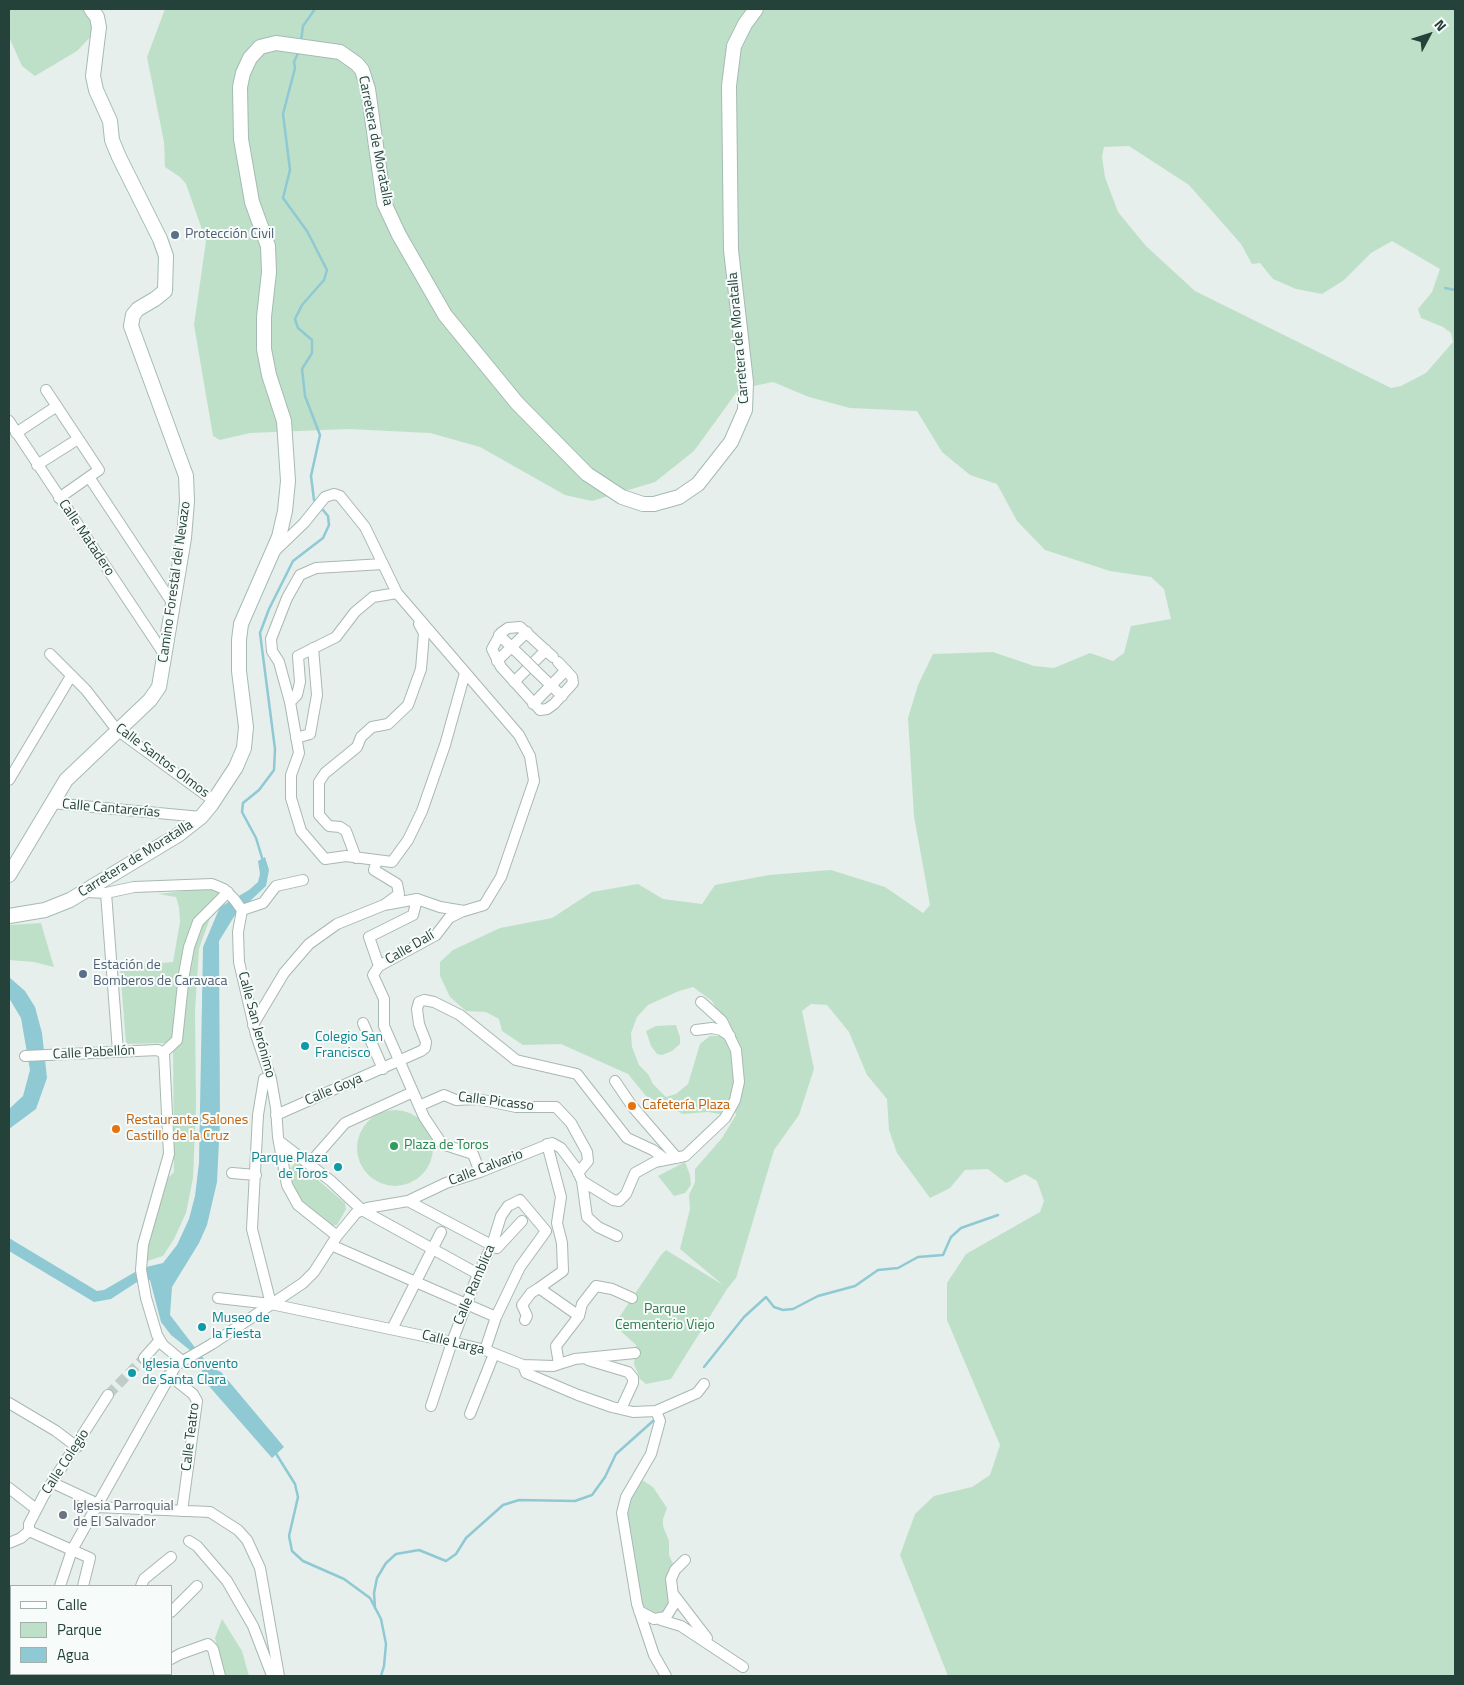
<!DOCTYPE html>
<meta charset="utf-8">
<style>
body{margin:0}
#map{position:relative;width:1464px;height:1685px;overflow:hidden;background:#e6efeb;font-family:"Titillium Web",sans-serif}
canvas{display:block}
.frame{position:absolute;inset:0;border:10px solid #24423a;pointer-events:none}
.legend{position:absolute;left:10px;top:1585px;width:162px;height:90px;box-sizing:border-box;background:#f7fbf9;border:1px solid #a3b1ad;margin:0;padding:6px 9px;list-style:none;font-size:15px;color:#24423a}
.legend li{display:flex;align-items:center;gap:10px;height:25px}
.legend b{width:25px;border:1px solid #a3b1ad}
.north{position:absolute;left:1404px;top:10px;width:50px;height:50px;-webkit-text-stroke:4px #f7fbf9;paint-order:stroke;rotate:50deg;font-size:14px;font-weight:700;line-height:20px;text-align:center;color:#24423a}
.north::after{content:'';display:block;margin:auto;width:18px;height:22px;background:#24423a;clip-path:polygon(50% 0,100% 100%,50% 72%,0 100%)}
</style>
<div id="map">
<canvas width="1464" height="1685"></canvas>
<div class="frame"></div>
<ul class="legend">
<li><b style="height:6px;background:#fff"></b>Calle</li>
<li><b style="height:14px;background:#bfe0c8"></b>Parque</li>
<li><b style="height:14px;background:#8ec9d4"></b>Agua</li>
</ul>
<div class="north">N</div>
</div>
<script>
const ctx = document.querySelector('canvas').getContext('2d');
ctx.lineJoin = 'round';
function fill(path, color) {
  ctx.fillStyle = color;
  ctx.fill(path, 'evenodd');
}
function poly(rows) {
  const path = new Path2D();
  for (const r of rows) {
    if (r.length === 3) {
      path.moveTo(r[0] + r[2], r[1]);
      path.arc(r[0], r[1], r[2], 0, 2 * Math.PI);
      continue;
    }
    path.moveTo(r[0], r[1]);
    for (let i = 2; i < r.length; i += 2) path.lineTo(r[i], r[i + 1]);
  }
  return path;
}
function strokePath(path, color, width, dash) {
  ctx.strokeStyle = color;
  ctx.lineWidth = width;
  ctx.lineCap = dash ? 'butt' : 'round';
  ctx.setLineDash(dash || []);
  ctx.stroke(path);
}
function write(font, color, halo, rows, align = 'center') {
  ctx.font = font + ' "Titillium Web",sans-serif';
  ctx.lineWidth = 4;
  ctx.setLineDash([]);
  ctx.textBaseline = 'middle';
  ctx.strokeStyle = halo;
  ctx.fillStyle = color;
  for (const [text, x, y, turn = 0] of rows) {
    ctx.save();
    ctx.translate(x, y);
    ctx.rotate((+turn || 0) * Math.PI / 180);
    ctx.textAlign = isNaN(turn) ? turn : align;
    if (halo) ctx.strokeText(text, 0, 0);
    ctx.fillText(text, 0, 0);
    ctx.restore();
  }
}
const green = poly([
 [9,9,95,9,94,33,77,51,35,76,22,66,9,37],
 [165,9,1455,9,1455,1676,948,1676,900,1555,915,1514,934,1496,972,1487,990,1475,1000,1445,947,1320,947,1283,966,1254,1040,1212,1044,1201,1037,1181,1025,1174,1006,1183,988,1169,965,1170,950,1188,930,1198,897,1153,889,1130,887,1099,867,1075,849,1032,827,1005,811,1004,802,1011,814,1069,799,1115,774,1150,736,1278,727,1289,671,1379,646,1384,640,1379,634,1364,636,1345,614,1325,661,1255,666,1250,723,1285,680,1249,690,1209,689,1195,695,1182,695,1169,722,1138,736,1115,735,1111,731,1109,720,1114,708,1112,683,1114,646,1096,628,1074,561,1044,523,1045,502,1031,499,1019,486,1012,466,1011,450,997,440,976,440,962,453,950,500,928,552,918,592,892,638,884,663,899,702,904,715,885,769,875,831,870,885,887,923,913,930,905,914,816,908,718,918,685,933,654,993,652,1034,666,1054,668,1090,653,1113,661,1124,653,1131,626,1171,619,1164,589,1151,577,1110,571,1045,550,1017,521,997,484,970,475,942,452,917,411,850,408,809,397,773,382,739,389,694,451,655,482,592,501,565,495,480,447,430,433,348,429,250,433,220,440,213,436,194,325,206,241,186,184,180,177,165,167,164,142,147,57],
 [1129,146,1189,185,1241,244,1252,264,1260,263,1273,279,1296,289,1322,294,1344,280,1371,253,1392,241,1440,269,1432,292,1418,309,1421,318,1443,327,1451,333,1453,342,1426,373,1401,386,1391,388,1195,291,1146,246,1118,212,1105,177,1102,157,1104,147],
 [693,987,712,1001,731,1036,710,1036,700,1044,688,1084,676,1094,666,1097,653,1084,648,1074,639,1065,632,1047,631,1033,637,1017,648,1005,679,991],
 [202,889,215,890,223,894,211,915,199,949,195,1011,196,1107,193,1178,186,1213,174,1239,163,1256,141,1263,161,1185,174,1172,173,1043,126,1044,120,967,173,962,180,922,179,907,176,897,158,894],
 [41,923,54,967,34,962,9,960,9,925],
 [676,1025,680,1037,680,1044,672,1051,662,1055,657,1054,651,1046,646,1031,656,1026],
 [395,1148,38],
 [685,1162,690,1175,691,1185,685,1193,674,1196,658,1176],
 [295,1163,299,1164,345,1203,346,1209,337,1225,330,1226,302,1202,291,1186,290,1169],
 [642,1480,653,1487,667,1508,663,1519,663,1526,669,1541,669,1555,674,1566,666,1578,671,1606,659,1616,643,1608,640,1601,627,1524,628,1505],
 [222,1619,242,1651,249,1676,222,1676,215,1638]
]);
const water = poly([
 [265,857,269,870,266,886,235,915,219,941,220,1121,217,1182,207,1225,199,1243,172,1287,170,1315,210,1367,221,1372,284,1447,272,1458,208,1385,198,1361,191,1351,171,1335,161,1322,150,1280,137,1282,111,1299,94,1302,9,1251,9,1238,97,1291,104,1290,142,1268,163,1263,177,1245,189,1219,195,1196,199,1163,203,947,220,907,249,890,258,882,260,874,258,861],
 [9,977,25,991,35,1007,42,1033,47,1078,36,1109,9,1129,9,1109,23,1096,30,1070,21,1018,9,998]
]);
const stream = poly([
 [301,41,303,26,315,9],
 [299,51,294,62,295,68,283,114,290,170,283,198,307,231,327,270,324,280,302,305,295,319,298,328,312,340,312,353,302,369,305,396,320,435,311,476,314,500],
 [1445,288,1455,290],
 [263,861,256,838,242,812,243,803,259,790,274,770,275,749,260,633,269,609,293,561,323,538,329,525,328,516,323,510],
 [704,1367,744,1317,766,1297,774,1307,783,1310,793,1309,818,1296,855,1286,878,1270,898,1268,918,1257,943,1255,951,1237,961,1228,998,1215],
 [275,1452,295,1484,298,1497,289,1536,292,1551,303,1561,344,1579,370,1598,381,1619,386,1644,384,1666,381,1676],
 [375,1608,374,1593,377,1578,386,1563,396,1554,419,1550,446,1561,456,1554,466,1538,503,1505,519,1500,575,1501,592,1495,605,1477,616,1454,653,1421]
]);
const streetTunnel = poly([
 [108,1395,144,1358]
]);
const street = poly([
 [46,390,99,470,59,498],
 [9,421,164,654],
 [16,433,57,406],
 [37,465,78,439],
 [89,477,173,604],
 [276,550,304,523,325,497,334,494,340,496,365,527,397,593,519,735,530,756,534,781,501,877,484,905,464,911,440,907,417,899,384,905],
 [383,564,316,568,300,575,287,598,271,639,272,651,279,662,290,702,299,753,291,775,291,798,301,831,325,859,346,856,392,862,408,840,422,811,445,745,465,673],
 [499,635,525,660],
 [50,654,86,690,117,730,214,801],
 [553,657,520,627,508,628,501,633,492,649,501,667,540,710,547,709,554,704,573,683,572,677,558,662],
 [497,661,527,632],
 [535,670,562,696],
 [514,682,546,650],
 [290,702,297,695,300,682,298,656,336,637,355,612,373,597,397,593],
 [533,704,566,670],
 [296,738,310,734,317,695,313,648],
 [9,780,71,676],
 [51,803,201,817],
 [356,858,346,831,340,827,329,826,319,815,319,782,325,773,357,747,361,737,372,727,388,724,408,705,421,669,424,633,419,624],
 [87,892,106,893,134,887,212,884,224,889,234,899,242,910,238,932,239,962,256,1035,271,1079,276,1108,278,1137,287,1185,298,1205,337,1236],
 [106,893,118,1051],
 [242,910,263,903,276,886,303,880],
 [463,911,449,918,436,935,379,966,373,975,384,999,384,1026,424,1117,442,1144,473,1154,480,1172],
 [379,966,369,937,413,915,417,899],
 [363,1023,383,1069],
 [253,1025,284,973,309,944,337,924,384,905,399,894,397,884,374,870,377,860],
 [696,1030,712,1028,721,1030,730,1036],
 [163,1053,177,1040,184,974,189,947,198,922,228,892],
 [25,1056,158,1050,164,1054,169,1154,143,1245,141,1270,146,1298,157,1335,163,1345,181,1360],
 [615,1081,632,1106,677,1158],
 [419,1106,444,1095,456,1100,478,1099,516,1107,556,1107,571,1123,587,1152,588,1161,578,1173],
 [276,1115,421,1051,425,1048,426,1042,419,1024,417,1009,419,1002,424,1000,434,1002,460,1015,516,1060,577,1074,627,1138,653,1150,665,1159],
 [279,1141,331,1181,362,1210,478,1274],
 [547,1144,561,1197,557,1223,562,1243,563,1271,539,1288,579,1316],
 [309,1164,345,1123,413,1092],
 [232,1173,256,1175],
 [582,1181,613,1200,619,1201,626,1194,635,1173,655,1162,685,1156,725,1118,735,1100,739,1082,736,1050,722,1021,701,1002],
 [408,1201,497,1248,522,1221],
 [331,1245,496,1317],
 [218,1298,271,1304,452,1342,485,1350,523,1365,553,1366,575,1359,635,1353],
 [271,1304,252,1229,258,1115,264,1079,271,1079],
 [525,1320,527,1316,522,1305,531,1293,539,1288],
 [392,1329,441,1232],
 [144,1358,159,1341],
 [588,1360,628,1372,633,1378,633,1383,621,1409],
 [559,1364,556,1346,579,1316,582,1304,596,1286,612,1289,632,1298],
 [523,1365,526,1373,578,1395,612,1407,633,1412,656,1411,697,1393,704,1384],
 [169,1375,193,1394,197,1401,182,1511],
 [9,1403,56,1431,77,1447],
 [431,1406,452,1342,478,1274,492,1245,501,1216,508,1206,520,1200,546,1231,520,1267,496,1317,485,1350],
 [656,1411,660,1421,651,1454,626,1497,622,1513,637,1604,654,1655,666,1676],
 [470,1414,494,1354],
 [53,1483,98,1504],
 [9,1488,36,1509],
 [96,1507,210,1512,238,1530,247,1540,260,1568,279,1676],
 [29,1531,29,1524,44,1495,108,1395],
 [29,1531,90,1558,83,1586],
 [189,1541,197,1546,227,1581,253,1626,271,1673,278,1672],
 [9,1543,21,1538,29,1531],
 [60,1586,72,1550,176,1365,212,1344,303,1283,314,1272,337,1236,356,1213,367,1208,408,1201,446,1183,480,1172,552,1143,561,1148,576,1168,582,1181,587,1217,598,1227,617,1236],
 [141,1586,144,1579,171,1557],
 [674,1595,707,1638],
 [9,1602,11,1602],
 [639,1611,654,1619,666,1617,674,1604,671,1579,675,1570,685,1560],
 [171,1612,197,1586],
 [661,1620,681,1626,743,1667],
 [171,1659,180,1654,208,1644,213,1649,220,1676],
 [33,1676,33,1674],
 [75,1676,75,1674],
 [151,1676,154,1674]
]);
const secondary = poly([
 [9,875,66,780,150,700,159,687,184,538,187,501,186,476,131,326,133,315,138,309,155,299,165,291,166,256,160,239,119,157,112,140,110,121,96,90,93,76,99,27,97,17,91,9],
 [9,916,45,910,70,900,178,835,201,817,211,805,236,767,244,748,246,727,239,671,239,640,241,624,279,537,285,511,288,481,284,421,269,375,264,349,264,317,269,272,268,246,252,202,241,139,240,87,243,73,250,58,260,47,276,43,340,52,357,64,362,70,368,89,384,203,399,235,445,315,517,403,587,474,622,497,643,504,654,504,679,497,698,484,731,442,745,410,746,382,731,250,729,86,734,46,745,24,756,9]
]);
const streetBridge = poly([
 [525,660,535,670]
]);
const markers = [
 [175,235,5,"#5c6f8a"],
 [83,974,5,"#5c6f8a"],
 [305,1046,5,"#0f9aa8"],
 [632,1106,5,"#e8710a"],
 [116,1129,5,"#e8710a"],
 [394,1146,5,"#2e9e5b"],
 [338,1167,5,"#0f9aa8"],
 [202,1327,5,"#0f9aa8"],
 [132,1373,5,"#0f9aa8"],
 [63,1515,5,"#6b7280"]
];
const streetNames = [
 ["Carretera de Moratalla",375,141,79],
 ["Carretera de Moratalla",739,338,-95],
 ["Calle Matadero",86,538,56],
 ["Camino Forestal del Nevazo",175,582,-82],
 ["Calle Santos Olmos",162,761,37],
 ["Calle Cantarerías",111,809,5],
 ["Carretera de Moratalla",136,859,-32],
 ["Calle Dalí",410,948,-30],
 ["Calle San Jerónimo",256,1025,75],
 ["Calle Pabellón",94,1053,-3],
 ["Calle Goya",334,1090,-23],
 ["Calle Picasso",496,1102,7],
 ["Calle Calvario",486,1168,-21],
 ["Calle Ramblica",475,1285,-67],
 ["Calle Larga",453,1343,14],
 ["Calle Teatro",191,1437,-83],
 ["Calle Colegio",66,1462,-57]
];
const serviceNames = [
 ["Protección Civil",185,235],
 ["Estación de",93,966],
 ["Bomberos de Caravaca",93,982]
];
const cultureNames = [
 ["Colegio San",315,1038],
 ["Francisco",315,1054],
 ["Parque Plaza",328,1159,"right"],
 ["de Toros",328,1175,"right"],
 ["Museo de",212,1319],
 ["la Fiesta",212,1335],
 ["Iglesia Convento",142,1365],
 ["de Santa Clara",142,1381]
];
const foodNames = [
 ["Cafetería Plaza",642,1106],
 ["Restaurante Salones",126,1121],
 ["Castillo de la Cruz",126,1137]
];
const leisureNames = [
 ["Plaza de Toros",404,1146]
];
const parkNames = [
 ["Parque",665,1310],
 ["Cementerio Viejo",665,1326]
];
const worshipNames = [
 ["Iglesia Parroquial",73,1507],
 ["de El Salvador",73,1523]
];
fill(green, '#bfe0c8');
fill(water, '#8ec9d4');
strokePath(stream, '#8ec9d4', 2.5);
strokePath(streetTunnel, '#bfccc8', 10, [10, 5]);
strokePath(street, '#a8b8b2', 12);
strokePath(secondary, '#a4bbb3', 16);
strokePath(street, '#fff', 10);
strokePath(secondary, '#fff', 14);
strokePath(streetBridge, '#a8b8b2', 12, []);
strokePath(streetBridge, '#fff', 10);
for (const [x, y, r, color] of markers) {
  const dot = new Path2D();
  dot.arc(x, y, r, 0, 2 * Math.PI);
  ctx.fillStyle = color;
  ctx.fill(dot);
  strokePath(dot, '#f7fbf9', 2);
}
write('14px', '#24423a', '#f7fbf9', streetNames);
write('14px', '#4e5e75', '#f7fbf9', serviceNames, 'left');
write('14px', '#0d838f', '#f7fbf9', cultureNames, 'left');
write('14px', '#c56008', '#f7fbf9', foodNames, 'left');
write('14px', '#27864d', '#f7fbf9', leisureNames, 'left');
write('14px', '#2d7a4b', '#f7fbf9', parkNames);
write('14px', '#5b616d', '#f7fbf9', worshipNames, 'left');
</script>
